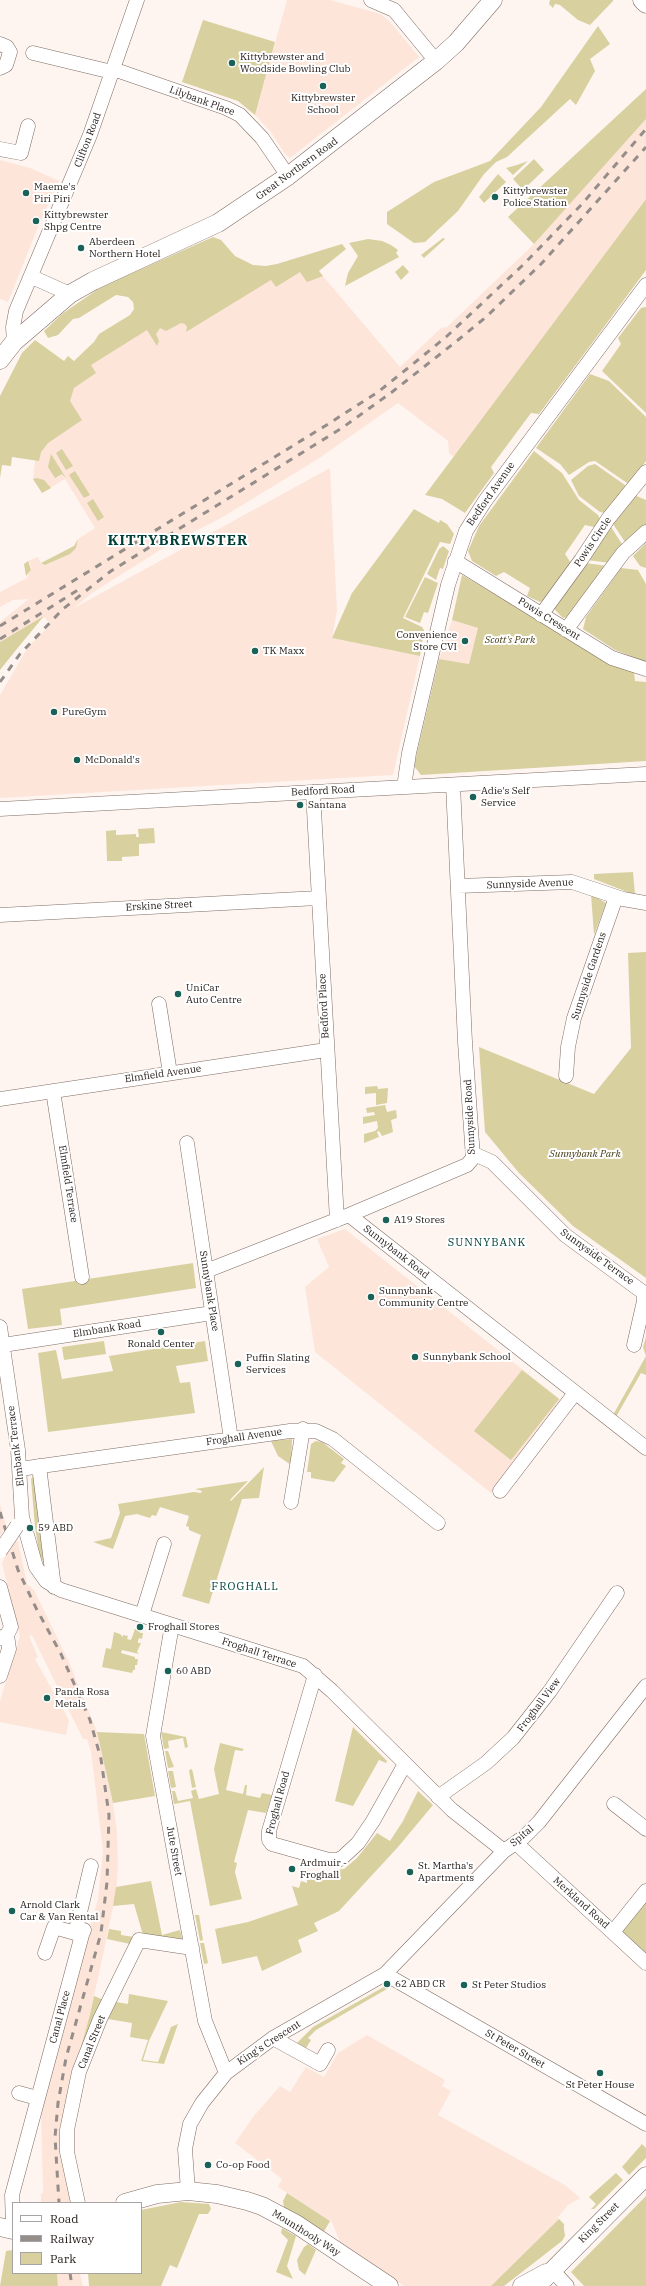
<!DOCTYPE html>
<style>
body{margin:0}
#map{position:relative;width:646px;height:2286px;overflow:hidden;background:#fef5f1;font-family:"IBM Plex Serif",serif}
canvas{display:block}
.legend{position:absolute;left:12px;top:2202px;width:130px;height:72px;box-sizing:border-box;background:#fff;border:1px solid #a6a3a2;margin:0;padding:5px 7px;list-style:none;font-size:12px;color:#211916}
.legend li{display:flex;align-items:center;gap:8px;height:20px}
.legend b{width:20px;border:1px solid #a6a3a2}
</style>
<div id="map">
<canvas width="646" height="2286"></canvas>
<ul class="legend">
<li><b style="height:5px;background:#fff"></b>Road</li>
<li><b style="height:5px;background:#958d89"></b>Railway</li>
<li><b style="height:11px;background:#d9d09f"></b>Park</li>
</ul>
</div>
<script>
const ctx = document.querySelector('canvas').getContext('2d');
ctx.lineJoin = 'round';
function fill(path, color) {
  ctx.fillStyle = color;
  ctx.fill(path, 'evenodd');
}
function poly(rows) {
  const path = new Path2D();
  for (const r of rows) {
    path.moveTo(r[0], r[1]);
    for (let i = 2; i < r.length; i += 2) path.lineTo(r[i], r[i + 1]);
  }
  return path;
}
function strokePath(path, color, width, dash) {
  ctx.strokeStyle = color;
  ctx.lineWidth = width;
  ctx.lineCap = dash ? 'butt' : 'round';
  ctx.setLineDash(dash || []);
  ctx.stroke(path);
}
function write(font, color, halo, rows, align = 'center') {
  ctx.font = font + ' "IBM Plex Serif",serif';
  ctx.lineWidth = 4;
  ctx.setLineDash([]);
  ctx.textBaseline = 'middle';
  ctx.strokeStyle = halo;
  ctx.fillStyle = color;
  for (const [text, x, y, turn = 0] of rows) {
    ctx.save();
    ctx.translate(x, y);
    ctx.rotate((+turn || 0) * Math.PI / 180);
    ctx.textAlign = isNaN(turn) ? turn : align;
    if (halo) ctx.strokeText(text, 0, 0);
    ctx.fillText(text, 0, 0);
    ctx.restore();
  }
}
const built = poly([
 [287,0,330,0,381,14,392,24,419,57,290,158,285,154,270,131,255,115],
 [646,119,646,199,454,457,449,453,448,441,398,403,318,459,221,518,165,547,92,593,74,608,330,468,337,611,332,638,420,656,393,775,0,798,0,695,28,647,51,624,44,617,0,642,0,622,29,599,13,600,0,607,0,592,27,578,31,568,28,561,38,557,41,563,45,565,70,554,76,548,78,539,95,528,65,479,42,493,33,479,35,460,83,352,105,332,311,262,400,367,441,328,447,327,534,244],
 [0,160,30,168,59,181,38,227,8,302,0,299],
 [452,620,478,628,469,664,439,659],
 [345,1229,561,1400,491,1493,315,1352,305,1287,329,1267,317,1239],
 [0,1504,6,1525,0,1536],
 [18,1541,27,1584,34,1590,69,1662,97,1732,113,1803,117,1832,118,1866,116,1893,99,1974,67,2109,73,2203,41,2203,41,2194,43,2193,41,2109,98,1899,103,1851,91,1751,87,1739,83,1739,32,1635,29,1636,38,1657,35,1659,69,1720,66,1735,0,1722,0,1701,20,1636,2,1563,12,1542],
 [367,2035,445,2080,442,2086,451,2091,438,2115,565,2185,580,2198,568,2205,558,2217,559,2219,491,2286,404,2286,341,2245,332,2222,278,2187,282,2179,235,2143,253,2117,280,2086,290,2092,306,2067,324,2077,338,2053],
 [57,2273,80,2273,83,2286,58,2286]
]);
const green = poly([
 [550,0,613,0,613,1,590,25,578,20,560,5,555,4,553,8,549,4],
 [203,20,275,42,255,115,238,101,182,82],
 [598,26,610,44,590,59,595,71,576,105,570,99,507,157,496,162,484,174,458,211,425,242,414,243,387,224,387,212,434,182,490,161,541,107],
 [646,89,646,119,534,244,508,217],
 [534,159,544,170,523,190,513,179],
 [528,161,513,175,506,168,517,165],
 [498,174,506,182,484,203,479,197],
 [646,199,646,270,590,346,539,414,531,413,491,467,494,473,465,513,442,499,425,495],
 [213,237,221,240,235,256,253,265,266,266,277,264,342,244,346,249,319,271,323,276,307,282,300,272,276,287,271,280,186,332,187,327,185,324,181,323,166,331,160,328,156,334,159,341,157,346,147,330,91,365,96,373,74,388,70,401,82,420,48,443,41,452,39,461,12,457,11,466,2,465,0,478,0,396,22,353,35,340,64,361,68,356,74,361,94,342,99,334,130,315,134,309,133,302,128,297,116,295,79,318,73,319,58,335,48,338,44,331,62,314,101,287],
 [443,238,445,239,424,258,421,255],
 [368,239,382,241,391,245,398,250,396,253,399,257,345,286,348,273,358,256,349,243],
 [403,265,409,272,401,280,395,272],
 [646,307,646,413,602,371,621,344,618,338,641,308],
 [590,374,609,381,646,417,646,461,631,482,627,483,595,461,589,462,569,475,560,464,536,448],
 [62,449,73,466,66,470,56,453],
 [534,451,562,473,579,500,598,515,600,519,594,527,585,525,565,554,571,563,544,600,540,602,527,596,530,588,504,572,496,576,472,561,468,551,479,526],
 [51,454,66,478,62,474,55,478,48,467],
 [595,464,625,485,625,489,605,513,600,512,579,496,571,480,588,466],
 [75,471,90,495,84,498,69,475],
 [37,478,44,480,51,488,42,493,33,479],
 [634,495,646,500,646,526,627,545,611,521],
 [93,499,104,517,98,521,87,503],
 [414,509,439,523,440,520,447,524,454,534,450,544,440,542,403,618,422,627,424,630,420,656,332,638,352,593],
 [609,524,624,547,610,563,587,560],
 [78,539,76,548,70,554,45,565,41,563,74,546],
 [646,543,646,568,640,566,633,556],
 [443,546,449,551,443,569,440,568,436,580,427,574,439,549],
 [28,561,31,570,26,576,24,564],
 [585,563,608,566,569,617,563,618,555,610,554,606],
 [621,568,638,570,646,584,646,662,615,650,583,629,586,617],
 [462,575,616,665,634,672,635,681,646,682,646,761,421,775,414,766,439,659,469,664,478,628,452,620],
 [425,577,438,583,428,613,424,612,420,623,405,617],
 [44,616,16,650,0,670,0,642],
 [154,828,155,843,139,844,139,856,122,857,122,861,107,861,106,831,116,830,116,835,136,834,136,837,139,837,138,829],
 [633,872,635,895,594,879,594,874],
 [591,894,606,903,594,935],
 [646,952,646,1278,573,1226,519,1173,485,1132,479,1047,594,1094,631,1048,628,953],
 [377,1086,378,1089,388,1088,387,1103,376,1105,376,1093,365,1094,365,1087],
 [385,1105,387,1112,396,1110,397,1118,391,1120,393,1132,382,1136,379,1131,377,1132,379,1137,364,1143,364,1134,375,1131,378,1128,377,1121,363,1124,363,1117,375,1115,374,1112,367,1113,366,1108],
 [193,1263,196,1288,60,1309,62,1325,28,1329,22,1289],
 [646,1337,646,1375,641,1373,616,1417,613,1415,646,1356,643,1347],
 [104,1341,106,1354,64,1360,62,1347],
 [205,1341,208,1361,176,1366,180,1383,190,1382,195,1413,48,1432,38,1353,56,1350,62,1379,113,1371,109,1356],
 [522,1370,559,1399,511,1460,474,1431],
 [292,1439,291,1465,278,1456,271,1441],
 [316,1441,322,1442,344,1459,341,1463,346,1466,334,1482,311,1478,311,1472,307,1472,311,1444],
 [264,1467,259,1498,242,1499,209,1604,182,1596,201,1535,189,1530,189,1527,186,1526,189,1516,160,1507,156,1516,152,1515,150,1518,137,1514,125,1516,113,1549,93,1542,111,1538,120,1513,118,1504,194,1492,201,1493,202,1491,195,1489,248,1481,230,1500,231,1501],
 [33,1476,35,1478,46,1569,39,1552,35,1527,31,1479],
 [135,1629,141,1630,140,1633,143,1633,142,1639,139,1638,138,1641,138,1643,141,1643,137,1652,139,1654,122,1650,121,1653,135,1657,135,1659,138,1659,137,1665,135,1665,135,1670,133,1670,132,1673,102,1667,106,1648,111,1649,114,1632,120,1634,123,1637,123,1635,128,1636,127,1639,131,1640],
 [353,1727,387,1761,386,1763,379,1760,353,1806,335,1801],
 [97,1732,144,1734,155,1796,113,1803],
 [161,1732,186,1737,188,1747,185,1748,183,1738,168,1741,169,1748,164,1749],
 [220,1743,244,1749,242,1751,235,1750,226,1790,243,1794,245,1785,247,1785,246,1795,260,1798,262,1793,272,1795,266,1813,248,1810,234,1862,237,1863,235,1872,242,1899,210,1906,190,1801,174,1804,172,1791,175,1791,178,1801,193,1798,191,1791,196,1789,199,1799,219,1794,214,1769],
 [165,1751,168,1751,174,1767,168,1768],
 [192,1769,196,1787,192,1788,189,1770],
 [168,1771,173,1771,176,1787,171,1788],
 [418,1791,433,1805,398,1847,339,1911,314,1923,318,1931,298,1940,302,1952,262,1971,257,1956,222,1964,215,1929,248,1922,298,1905,292,1886,299,1888,301,1881,307,1883,307,1871,331,1878,333,1870,344,1869,357,1858,377,1833,390,1841,403,1821],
 [151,1881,162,1935,180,1930,182,1938,180,1941,143,1935,134,1904,113,1906,116,1887],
 [646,1899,646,1953,621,1930],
 [195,1915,199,1915,203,1940,200,1941],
 [109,1929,121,1931,121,1935,134,1937,130,1944,107,1939],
 [200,1943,204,1943,208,1963,204,1964],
 [389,1984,392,1986,316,2030,308,2038,311,2040,306,2048,297,2043,313,2027],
 [129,1994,168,2001,149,2041,143,2060,158,2062,171,2027,178,2024,164,2064,141,2061,148,2040,130,2037,132,2023,108,2019,116,2002,128,2004],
 [94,1996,104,2000,77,2062,90,2014],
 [642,2144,646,2148,646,2158,629,2175,622,2167],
 [616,2173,623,2180,594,2209,591,2209,596,2204,589,2197],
 [287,2193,330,2221,322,2235,284,2208,283,2201],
 [646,2196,646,2286,584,2286,571,2272],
 [181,2202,209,2204,211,2209,208,2214,199,2214,177,2268,170,2265,161,2286,89,2286,88,2273,141,2273,141,2210],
 [559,2219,564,2224,564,2229,565,2236,562,2241,504,2286,491,2286],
 [282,2228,296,2236,287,2266,293,2279,276,2272,288,2240,281,2233],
 [308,2244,316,2250,305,2275,299,2270,297,2260,304,2247],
 [13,2250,13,2273,57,2273,58,2286,0,2286,6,2251]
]);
const minor = poly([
 [371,0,394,10,436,61],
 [0,44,7,47,10,52,6,65,0,68],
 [33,53,112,72],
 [113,69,226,108,240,115,262,138,288,176],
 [0,149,21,153,28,126],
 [32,277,70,294],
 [14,342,13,327,16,311,90,135,137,0],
 [455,561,612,658,646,669],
 [541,615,581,560,608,519,646,472],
 [566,630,623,553,646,532],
 [404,787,409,753,448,585,466,531,485,501,646,285],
 [313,792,337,1220],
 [0,809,646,774],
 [458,886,572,882,623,899,646,903],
 [0,915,318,898],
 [159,1004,170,1073],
 [566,1076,568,1047,574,1018,616,897],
 [53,1091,82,1277],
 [0,1099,326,1050],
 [187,1143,231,1439],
 [474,1154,492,1162,565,1235,644,1293,644,1301,634,1345],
 [349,1215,646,1448],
 [206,1271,349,1215,467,1165,473,1158,465,1042,453,785],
 [0,1327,18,1450,22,1517,36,1567,46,1581,61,1590,303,1666,332,1691,452,1810,504,1851],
 [3,1345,212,1313],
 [39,1466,54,1587],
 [20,1469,290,1431,316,1431,333,1439,438,1523],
 [500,1491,575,1393],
 [291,1502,303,1429],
 [0,1587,11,1627,7,1635,0,1638],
 [142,1615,164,1544],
 [172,1625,153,1736,205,2021,226,2073],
 [315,1675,269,1831,269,1840,272,1844,329,1860,338,1860,343,1857,358,1843,373,1821,405,1764],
 [0,1676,9,1649,7,1635],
 [438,1797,486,1763,513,1738,550,1691,617,1593],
 [614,1804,646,1829],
 [516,1843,646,1963],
 [613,1932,646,1891],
 [45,1953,54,1927,82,1935,84,1930],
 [385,1974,646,2124],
 [273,2038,320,2064,328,2050],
 [19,2093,37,2098],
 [188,2191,185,2149,190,2124,202,2103,226,2073,273,2038,385,1974,504,1851,524,1837,539,1822,646,1686],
 [78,2203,67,2152,67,2130,79,2072,100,2019,139,1940,192,1948],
 [13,2225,12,2195,82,1935,77,1925,91,1866],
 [552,2270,567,2286]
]);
const major = poly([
 [642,0,646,4],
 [0,360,14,342,70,294,93,281,218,223,288,176,436,61,456,43,493,0],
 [125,2203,157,2194,188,2191,217,2194,247,2201,262,2206,296,2224,389,2286],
 [0,2227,13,2230],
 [522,2286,546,2273],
 [537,2286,646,2176]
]);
const rail = poly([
 [0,626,325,426,378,392,408,368,446,337,524,264,582,204,646,129],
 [0,639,78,590],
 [0,682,20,654,63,609,111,571,342,428,392,392,458,340,486,317,541,264,646,147],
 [0,1512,18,1570,36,1608,61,1654,90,1720,101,1759,109,1815,107,1882,101,1933,66,2058,58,2103,55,2137,59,2203],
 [70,2273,72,2286]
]);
const minorBridge = poly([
 [0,1551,17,1526]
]);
const markers = [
 [232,63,4,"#1a6257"],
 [323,86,4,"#1a6257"],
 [26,193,4,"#1a6257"],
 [495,197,4,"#1a6257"],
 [36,221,4,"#1a6257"],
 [81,248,4,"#1a6257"],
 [465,641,4,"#1a6257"],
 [255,651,4,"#1a6257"],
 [54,712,4,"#1a6257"],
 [77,760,4,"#1a6257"],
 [473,797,4,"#1a6257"],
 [300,805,4,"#1a6257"],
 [178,994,4,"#1a6257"],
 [386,1220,4,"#1a6257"],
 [371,1297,4,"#1a6257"],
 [161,1332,4,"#1a6257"],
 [415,1357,4,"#1a6257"],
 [238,1364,4,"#1a6257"],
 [30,1528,4,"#1a6257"],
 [140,1627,4,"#1a6257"],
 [168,1671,4,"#1a6257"],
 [47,1698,4,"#1a6257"],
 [292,1869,4,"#1a6257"],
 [410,1872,4,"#1a6257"],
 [12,1911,4,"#1a6257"],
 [387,1984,4,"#1a6257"],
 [464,1985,4,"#1a6257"],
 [600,2073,4,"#1a6257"],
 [208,2165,4,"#1a6257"]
];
const poiNames = [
 ["Kittybrewster and",240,57],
 ["Woodside Bowling Club",240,69],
 ["Kittybrewster",323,98,"center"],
 ["School",323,110,"center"],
 ["Maeme's",34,187],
 ["Piri Piri",34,199],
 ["Kittybrewster",503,191],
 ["Police Station",503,203],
 ["Kittybrewster",44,215],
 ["Shpg Centre",44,227],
 ["Aberdeen",89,242],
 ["Northern Hotel",89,254],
 ["Convenience",457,635,"right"],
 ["Store CVI",457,647,"right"],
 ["TK Maxx",263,651],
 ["PureGym",62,712],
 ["McDonald's",85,760],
 ["Adie's Self",481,791],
 ["Service",481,803],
 ["Santana",308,805],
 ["UniCar",186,988],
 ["Auto Centre",186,1000],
 ["A19 Stores",394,1220],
 ["Sunnybank",379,1291],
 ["Community Centre",379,1303],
 ["Ronald Center",161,1344,"center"],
 ["Sunnybank School",423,1357],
 ["Puffin Slating",246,1358],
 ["Services",246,1370],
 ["59 ABD",38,1528],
 ["Froghall Stores",148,1627],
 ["60 ABD",176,1671],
 ["Panda Rosa",55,1692],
 ["Metals",55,1704],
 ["Ardmuir -",300,1863],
 ["Froghall",300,1875],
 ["St. Martha's",418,1866],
 ["Apartments",418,1878],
 ["Arnold Clark",20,1905],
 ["Car & Van Rental",20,1917],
 ["62 ABD CR",395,1984],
 ["St Peter Studios",472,1985],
 ["St Peter House",600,2085,"center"],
 ["Co-op Food",216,2165]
];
const streetNames = [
 ["Lilybank Place",202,101,20],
 ["Clifton Road",88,140,-69],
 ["Great Northern Road",297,169,-36],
 ["Bedford Avenue",491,494,-55],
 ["Powis Circle",593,542,-56],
 ["Powis Crescent",549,619,32],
 ["Bedford Road",323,791,-3],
 ["Sunnyside Avenue",530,884,-2],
 ["Erskine Street",159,906,-3],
 ["Sunnyside Gardens",589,976,-72],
 ["Bedford Place",324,1006,-93],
 ["Elmfield Avenue",163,1074,-8],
 ["Sunnyside Road",470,1117,-93],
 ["Elmfield Terrace",68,1184,81],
 ["Sunnybank Road",396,1252,38],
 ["Sunnyside Terrace",597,1257,36],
 ["Sunnybank Place",209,1291,81],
 ["Elmbank Road",107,1329,-9],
 ["Froghall Avenue",244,1437,-8],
 ["Elmbank Terrace",16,1446,-97],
 ["Froghall Terrace",259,1653,18],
 ["Froghall View",539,1705,-53],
 ["Froghall Road",278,1803,-75],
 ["Spital",522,1836,-40],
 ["Jute Street",174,1851,80],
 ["Merkland Road",581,1903,42],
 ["Canal Place",60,2017,-75],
 ["Canal Street",92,2042,-68],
 ["King's Crescent",269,2043,-33],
 ["St Peter Street",515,2049,30],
 ["King Street",599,2223,-45],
 ["Mounthooly Way",306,2233,32]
];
const parkNames = [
 ["Scott's Park",510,640],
 ["Sunnybank Park",585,1154]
];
const neighbourhoodNames = [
 ["SUNNYBANK",487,1243],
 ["FROGHALL",245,1587]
];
const districtNames = [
 ["KITTYBREWSTER",178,541]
];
fill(built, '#fde5da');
fill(green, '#d9d09f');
strokePath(minor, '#7f6c63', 15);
strokePath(major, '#7f6c63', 19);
strokePath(minor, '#fff', 14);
strokePath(major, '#fff', 18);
strokePath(rail, '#958d89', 3, [7, 7]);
strokePath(minorBridge, '#7f6c63', 15, []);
strokePath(minorBridge, '#fff', 14);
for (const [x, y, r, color] of markers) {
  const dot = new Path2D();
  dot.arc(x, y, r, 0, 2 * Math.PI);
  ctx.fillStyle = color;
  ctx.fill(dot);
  strokePath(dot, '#fff', 1.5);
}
write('10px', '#211916', '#fff', poiNames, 'left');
write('10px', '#211916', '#fff', streetNames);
write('italic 10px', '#433b11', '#fff', parkNames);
ctx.letterSpacing = '1px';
write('11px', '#014138', '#fff', neighbourhoodNames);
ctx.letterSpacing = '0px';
ctx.letterSpacing = '1px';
write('bold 14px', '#014138', '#fff', districtNames);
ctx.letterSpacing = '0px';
</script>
